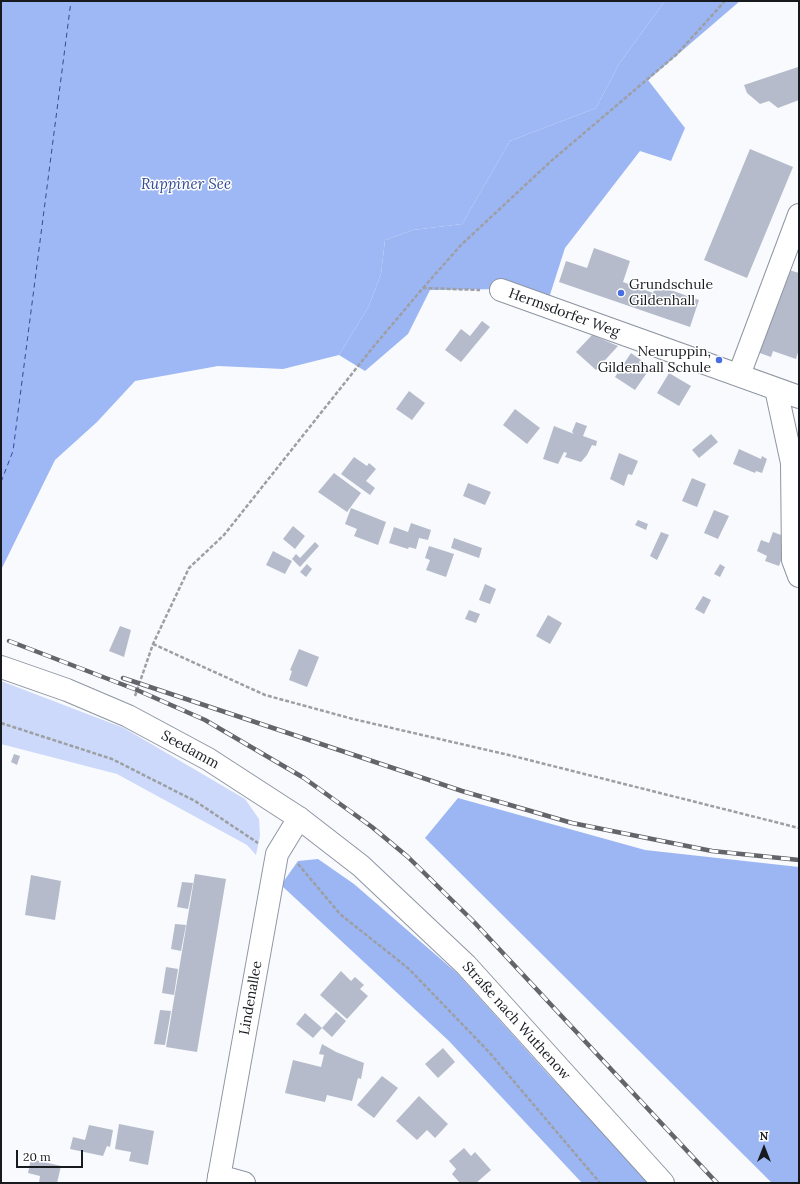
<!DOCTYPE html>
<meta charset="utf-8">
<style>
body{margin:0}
#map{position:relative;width:800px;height:1184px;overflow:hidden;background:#f8fafd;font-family:Lora,serif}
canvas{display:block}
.frame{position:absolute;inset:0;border:2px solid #171a1f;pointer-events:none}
.north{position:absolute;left:744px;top:1128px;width:40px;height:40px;-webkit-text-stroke:3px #fff;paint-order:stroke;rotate:0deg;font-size:11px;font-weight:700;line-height:16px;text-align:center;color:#171a1f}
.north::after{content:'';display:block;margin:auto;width:14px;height:18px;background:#171a1f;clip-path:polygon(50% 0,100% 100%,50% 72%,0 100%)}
.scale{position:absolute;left:16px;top:1150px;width:67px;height:18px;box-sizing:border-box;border:2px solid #171a1f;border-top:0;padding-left:5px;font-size:12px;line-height:14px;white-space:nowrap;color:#171a1f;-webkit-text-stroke:3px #fff;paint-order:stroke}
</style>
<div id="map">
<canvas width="800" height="1184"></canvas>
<div class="frame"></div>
<div class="north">N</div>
<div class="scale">20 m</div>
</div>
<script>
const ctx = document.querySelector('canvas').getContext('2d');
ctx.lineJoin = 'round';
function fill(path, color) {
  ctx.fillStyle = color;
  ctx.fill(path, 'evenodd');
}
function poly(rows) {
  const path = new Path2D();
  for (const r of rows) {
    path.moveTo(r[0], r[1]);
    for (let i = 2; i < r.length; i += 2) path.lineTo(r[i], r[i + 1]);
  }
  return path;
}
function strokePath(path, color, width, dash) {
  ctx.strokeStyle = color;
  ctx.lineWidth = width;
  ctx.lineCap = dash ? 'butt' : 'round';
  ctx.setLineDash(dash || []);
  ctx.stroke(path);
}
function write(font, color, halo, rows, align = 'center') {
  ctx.font = font + ' Lora,serif';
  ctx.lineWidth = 3;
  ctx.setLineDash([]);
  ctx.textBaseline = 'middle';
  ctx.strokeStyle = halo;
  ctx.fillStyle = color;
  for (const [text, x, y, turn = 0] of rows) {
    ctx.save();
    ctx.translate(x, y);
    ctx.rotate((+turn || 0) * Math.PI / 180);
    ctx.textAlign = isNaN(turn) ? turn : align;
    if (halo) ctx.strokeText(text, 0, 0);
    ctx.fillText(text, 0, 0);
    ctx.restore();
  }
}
const green = poly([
 [1,681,124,728,245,799,259,819,260,836,256,855,247,845,117,774,1,744]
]);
const forest = poly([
 [665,1,740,1,648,80,685,128,671,161,640,151,565,248,547,304,504,289,430,290,408,334,365,371,339,355,369,306,381,274,385,240,413,230,462,224,510,141,596,108,619,64],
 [458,798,645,850,799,867,799,1183,772,1183,425,838],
 [318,859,354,884,458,974,547,1073,651,1183,582,1183,449,1041,281,885,298,861]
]);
const water = poly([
 [1,1,665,1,619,64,596,108,510,141,462,224,413,230,385,240,381,274,369,306,339,355,283,369,218,366,135,381,97,422,55,460,1,570]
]);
const ferry = poly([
 [1,482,13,451,71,1]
]);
const building = poly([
 [798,67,799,100,778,108,769,101,760,104,747,93,744,85],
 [750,149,793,167,747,278,704,260],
 [594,248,630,261,623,282,653,293,656,285,699,300,690,327,559,282,566,261,587,268],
 [786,269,799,273,799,349,796,359,773,351,771,357,757,352],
 [482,321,490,327,461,362,445,350,461,329,470,336],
 [592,335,618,346,596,370,576,352],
 [631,353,651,367,635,390,615,377],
 [669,373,691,386,679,406,657,393],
 [409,391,425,403,412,420,396,409],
 [515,409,540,428,527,444,503,425],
 [576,422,587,426,583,436,597,441,596,446,592,445,587,455,581,462,565,457,567,453,564,452,558,464,543,459,554,426,574,434,572,432],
 [711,434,718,442,699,458,692,450],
 [739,449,761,459,762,456,767,459,762,473,756,471,755,473,733,464],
 [619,453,638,461,632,475,628,474,624,486,610,479],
 [354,457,367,466,369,463,376,469,366,481,375,488,370,495,341,474],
 [334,473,361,493,347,512,318,492],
 [692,478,706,484,697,507,682,501],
 [468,483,491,492,485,505,463,496],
 [351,508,386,522,378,545,354,536,357,529,345,524],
 [714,510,729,516,718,539,704,533],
 [638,520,648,524,646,530,635,525],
 [411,523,431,530,428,540,419,538,416,549,409,547,408,549,389,543,394,527,408,532],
 [293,526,305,536,295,549,283,539],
 [661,532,669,535,657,560,650,556],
 [773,532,789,538,779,566,765,561,767,556,757,551,761,540,769,543],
 [454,538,482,548,479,558,451,548],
 [315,542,319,546,300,567,292,559,296,554,300,558],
 [429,546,454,554,446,577,426,570,430,560,425,558],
 [273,551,292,561,285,574,266,565],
 [307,564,312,569,306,577,300,572],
 [720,564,725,567,720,577,714,574],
 [485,584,496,589,490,604,479,600],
 [703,596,711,600,704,614,695,609],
 [469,610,480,614,476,623,465,619],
 [548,615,562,623,550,644,536,636],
 [120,626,131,630,124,657,109,651],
 [299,649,319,657,307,687,289,680,292,671,290,670],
 [14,754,20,756,17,765,11,762],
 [195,874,226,879,197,1052,166,1047],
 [31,875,61,881,55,920,25,915],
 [182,882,193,883,188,909,177,907],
 [175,924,186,925,181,951,171,949],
 [166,967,178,969,174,995,162,993],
 [341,971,351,981,355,977,364,985,360,989,368,996,347,1019,320,995],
 [160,1010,171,1011,165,1045,154,1044],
 [336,1012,346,1021,332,1037,322,1028],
 [305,1013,322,1028,313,1038,296,1024],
 [322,1044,336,1052,364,1063,361,1079,358,1078,352,1101,327,1095,325,1102,285,1093,293,1060,321,1067,324,1055,319,1054],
 [443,1048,455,1062,438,1078,425,1064],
 [382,1076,398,1088,374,1118,357,1105],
 [419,1096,448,1124,435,1138,427,1130,417,1140,396,1121],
 [119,1124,154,1131,148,1165,129,1161,131,1152,115,1149],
 [89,1125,113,1130,110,1147,107,1146,103,1156,70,1149,73,1137,85,1140],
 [464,1148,471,1156,475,1152,491,1170,476,1183,460,1183,452,1174,456,1169,449,1161],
 [31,1159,61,1166,57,1183,39,1183,40,1176,28,1173]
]);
const path = poly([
 [423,288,461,245,550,162,677,54,725,1],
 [153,644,265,695,353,719,513,756,799,828],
 [135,696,153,644,189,568,224,535,374,346,423,288,480,290],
 [1,723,112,759,195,801,258,843],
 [298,864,340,914,409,969,489,1052,600,1183]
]);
const minor = poly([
 [501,290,799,397],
 [739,375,799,215],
 [776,389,792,463,793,560,799,576],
 [219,1176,244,1183],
 [218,1183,277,854,299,818]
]);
const major = poly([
 [1,667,67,690,128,716,208,759,299,818,361,866,466,965,663,1183]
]);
const rail = poly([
 [9,641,137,690,205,720,304,778,372,827,408,857,474,922,717,1183],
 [123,678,462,791,572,823,712,851,799,860]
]);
const markers = [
 [621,293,4,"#486ee1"],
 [719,360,4,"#486ee1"]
];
const poiNames = [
 ["Grundschule",629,285],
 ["Gildenhall",629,301],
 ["Neuruppin,",711,352,"right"],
 ["Gildenhall Schule",711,368,"right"]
];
const streetNames = [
 ["Hermsdorfer Weg",564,313,20],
 ["Seedamm",190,750,29],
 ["Lindenallee",251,998,-80],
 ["Straße nach Wuthenow",516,1021,48]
];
const waterNames = [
 ["Ruppiner See",186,185]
];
fill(green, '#ccd9fa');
fill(forest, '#9cb5f3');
fill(water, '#9eb7f5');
strokePath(ferry, '#334c95', 1, [5, 4]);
fill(building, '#b5bbca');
strokePath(minor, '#8e95a3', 24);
strokePath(major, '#8e95a3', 24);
strokePath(path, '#9d9fa3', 2.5, [4, 2]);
strokePath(minor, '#fff', 22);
strokePath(major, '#fff', 22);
strokePath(rail, '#63656a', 4.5);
strokePath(rail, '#fff', 3, [9]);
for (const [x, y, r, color] of markers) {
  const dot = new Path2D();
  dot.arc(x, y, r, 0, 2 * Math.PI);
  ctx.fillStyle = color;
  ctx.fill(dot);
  strokePath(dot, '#fff', 1.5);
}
write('14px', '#171a1f', '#fff', poiNames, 'left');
write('14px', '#171a1f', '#fff', streetNames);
write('italic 15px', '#334c95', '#fff', waterNames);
</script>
